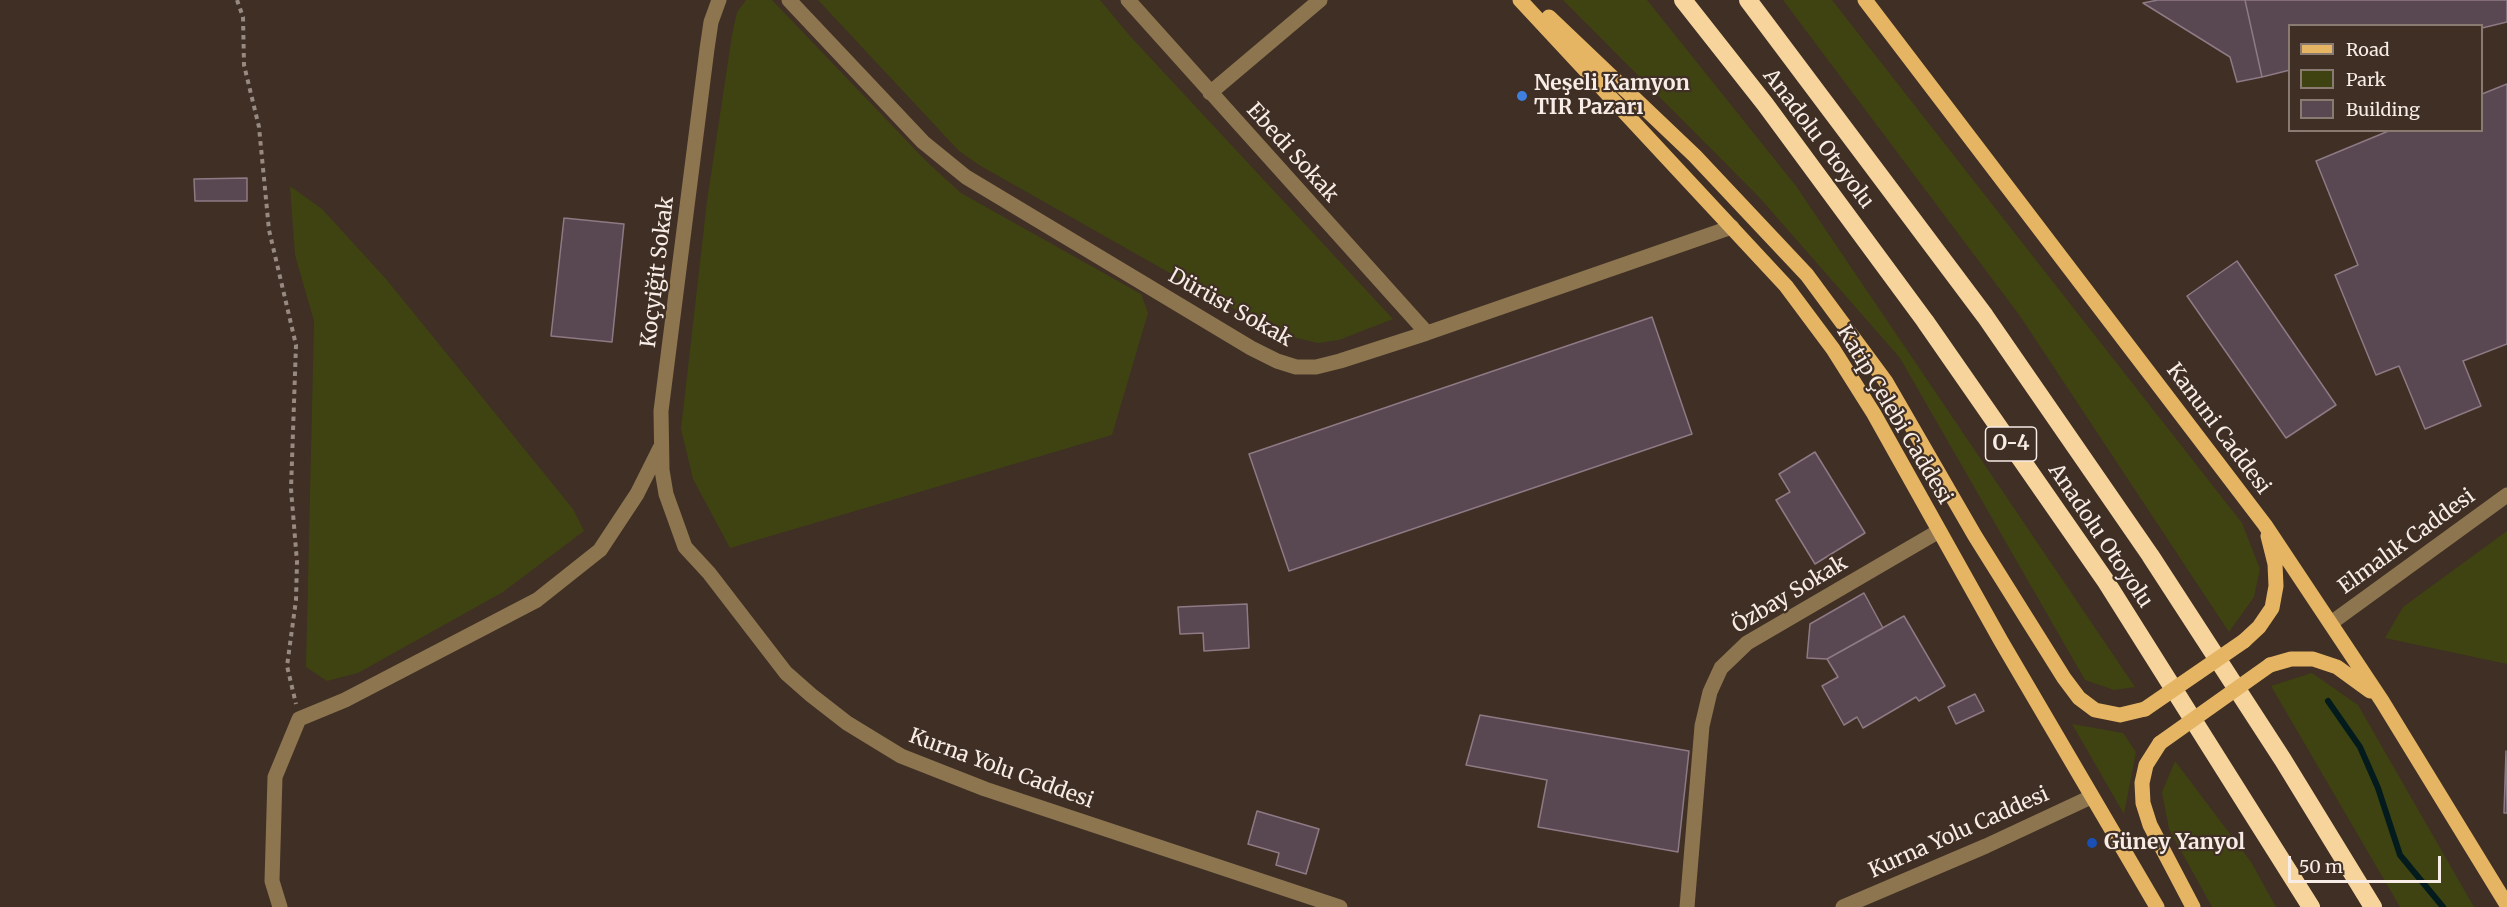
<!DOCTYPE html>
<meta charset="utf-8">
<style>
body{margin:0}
#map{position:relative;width:2507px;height:907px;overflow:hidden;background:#3f2f25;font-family:Merriweather,serif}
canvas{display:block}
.legend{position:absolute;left:2288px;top:24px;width:195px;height:108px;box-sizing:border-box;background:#3f2f25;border:2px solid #897b72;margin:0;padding:8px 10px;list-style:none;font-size:18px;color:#f7ece6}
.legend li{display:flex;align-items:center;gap:12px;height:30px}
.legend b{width:30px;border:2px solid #897b72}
.scale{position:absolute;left:2288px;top:856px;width:153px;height:27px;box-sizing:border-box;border:3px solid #f7ece6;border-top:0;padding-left:8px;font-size:18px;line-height:21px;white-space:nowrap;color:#f7ece6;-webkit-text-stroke:4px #3f2f25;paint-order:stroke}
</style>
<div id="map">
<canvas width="2507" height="907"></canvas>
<ul class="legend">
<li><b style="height:8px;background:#e5b563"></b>Road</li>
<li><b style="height:16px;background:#3f4311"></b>Park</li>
<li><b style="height:16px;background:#594751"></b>Building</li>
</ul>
<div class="scale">50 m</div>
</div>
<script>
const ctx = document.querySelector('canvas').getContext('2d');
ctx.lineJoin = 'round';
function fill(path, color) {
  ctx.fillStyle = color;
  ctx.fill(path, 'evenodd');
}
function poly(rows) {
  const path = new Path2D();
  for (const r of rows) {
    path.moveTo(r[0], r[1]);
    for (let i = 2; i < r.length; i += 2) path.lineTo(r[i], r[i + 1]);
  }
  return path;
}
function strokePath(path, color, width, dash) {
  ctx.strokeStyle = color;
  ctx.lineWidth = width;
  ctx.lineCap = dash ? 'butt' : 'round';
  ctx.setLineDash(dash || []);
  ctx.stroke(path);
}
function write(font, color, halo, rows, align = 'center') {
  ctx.font = font + ' Merriweather,serif';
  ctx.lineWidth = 4.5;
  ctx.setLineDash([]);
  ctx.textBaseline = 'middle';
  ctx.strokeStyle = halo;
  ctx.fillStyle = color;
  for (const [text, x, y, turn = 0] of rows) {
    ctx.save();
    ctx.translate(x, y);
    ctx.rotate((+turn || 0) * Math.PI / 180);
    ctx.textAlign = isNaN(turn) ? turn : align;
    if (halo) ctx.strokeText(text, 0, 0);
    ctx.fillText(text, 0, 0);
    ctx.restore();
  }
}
const green = poly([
 [746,0,772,0,927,162,961,193,1141,294,1148,313,1112,435,730,548,693,479,681,429,707,201,732,35,737,12],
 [818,0,1100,0,1130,36,1393,319,1339,340,1318,343,1288,336,1221,302,979,165,959,151],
 [1563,0,1647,0,1796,186,2135,687,2114,690,2085,680,1900,358,1759,197],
 [1783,0,1832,0,2242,523,2260,569,2254,597,2229,632,2020,316],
 [290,186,322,209,386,279,573,509,584,531,503,592,358,673,327,681,306,667,314,321,295,255],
 [2507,531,2507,664,2385,638,2403,607],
 [2312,673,2358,705,2474,907,2400,907,2271,686],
 [2072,724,2123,733,2136,752,2124,814],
 [2175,761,2251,862,2276,907,2212,907,2169,829,2162,792]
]);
const stream = poly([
 [2328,701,2360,747,2378,788,2400,855,2443,907]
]);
const building = poly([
 [2158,0,2245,0,2262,77,2237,82,2230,57,2143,3,2158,0],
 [2245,0,2507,0,2507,22,2482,28,2482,26,2290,26,2290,70,2262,77,2245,0],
 [2507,84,2507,344,2463,361,2481,406,2425,429,2399,366,2376,375,2335,275,2358,265,2316,161,2391,130,2482,130,2482,94,2507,84],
 [247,178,247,201,195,201,194,179,247,178],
 [564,218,624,224,612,342,551,336,564,218],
 [2237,261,2336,405,2286,438,2187,296,2237,261],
 [1652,317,1692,434,1289,571,1249,454,1652,317],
 [1815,452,1865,533,1815,564,1776,500,1790,492,1779,474,1815,452],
 [1864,593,1883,628,1827,659,1807,658,1810,624,1864,593],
 [1247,604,1249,648,1204,651,1203,633,1180,634,1178,607,1247,604],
 [1904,616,1945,686,1919,701,1916,697,1863,728,1857,717,1844,725,1822,686,1838,677,1827,659,1904,616],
 [1975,694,1984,711,1956,724,1948,707,1975,694],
 [1480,715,1689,751,1678,852,1538,827,1547,780,1466,765,1480,715],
 [2506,751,2507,813,2504,813,2506,751],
 [1257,811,1319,829,1306,874,1276,865,1279,853,1248,844,1257,811]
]);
const path = poly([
 [237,0,243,17,244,65,259,127,269,230,296,345,291,489,297,562,296,600,287,666,296,704]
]);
const minor = poly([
 [719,0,711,22,707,49,661,411,662,470,666,494,685,547,709,573,786,673,811,695,847,723,901,756,985,789,1340,907],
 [789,0,923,142,966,177,1251,348,1277,361,1296,367,1316,367,1340,361,1427,333,1732,227],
 [1128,0,1427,333],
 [1210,93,1320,0],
 [2331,623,2507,495],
 [280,907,272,881,275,777,299,719,345,700,537,600,600,550,637,494,660,448],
 [1687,907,1702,726,1710,692,1721,668,1747,643,1939,531],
 [1843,907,1986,846,2091,797]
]);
const major = poly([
 [1520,0,1786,286,1833,349,1874,414,2001,641,2157,907],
 [1865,0,2265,525,2382,701,2507,905],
 [1549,17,1695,156,1807,275,1886,382,1975,536,2064,678,2079,698,2095,710,2120,715,2145,709],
 [2244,641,2259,627,2272,608,2276,586,2275,564,2268,536],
 [2270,665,2291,659,2313,659,2337,667,2370,691],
 [2160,743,2146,765,2142,783,2143,803,2150,825,2193,907]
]);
const highway = poly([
 [1683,0,1765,104,1925,321,2105,580,2311,907],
 [1748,0,1985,316,2150,555,2283,760,2373,907]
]);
const majorBridge = poly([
 [2145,709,2244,641],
 [2160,743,2270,665]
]);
const markers = [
 [1522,96,6,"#3f7fe0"],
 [2092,843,6,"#1a4fb4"]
];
const shields = [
 [2011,444,51]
];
const shieldNames = [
 ["O-4",2011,444]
];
const poiNames = [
 ["Neşeli Kamyon",1534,84],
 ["TIR Pazarı",1534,108],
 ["Güney Yanyol",2104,843]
];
const streetNames = [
 ["Anadolu Otoyolu",1818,139,53],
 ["Ebedi Sokak",1292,153,48],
 ["Koçyiğit Sokak",658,272,-83],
 ["Dürüst Sokak",1230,308,29],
 ["Katip Çelebi Caddesi",1894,415,59],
 ["Kanuni Caddesi",2218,429,53],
 ["Anadolu Otoyolu",2100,536,56],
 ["Elmalık Caddesi",2407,542,-36],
 ["Özbay Sokak",1790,595,-31],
 ["Kurna Yolu Caddesi",1001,769,20],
 ["Kurna Yolu Caddesi",1959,833,-24]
];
fill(green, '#3f4311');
strokePath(stream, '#041b1e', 6);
fill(building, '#594751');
strokePath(building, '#8e7a85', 1.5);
strokePath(path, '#978a82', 4, [4.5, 4.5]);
strokePath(minor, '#8c754f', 15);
strokePath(major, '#e5b563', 15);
strokePath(highway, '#f6d49c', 18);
strokePath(majorBridge, '#e5b563', 15);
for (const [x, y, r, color] of markers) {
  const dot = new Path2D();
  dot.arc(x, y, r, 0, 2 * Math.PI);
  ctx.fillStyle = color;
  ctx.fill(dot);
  strokePath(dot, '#3f2f25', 2);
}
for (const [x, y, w] of shields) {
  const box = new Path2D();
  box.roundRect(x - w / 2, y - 17, w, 34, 4.5);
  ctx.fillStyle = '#3f2f25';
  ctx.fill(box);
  strokePath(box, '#f7ece6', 1.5);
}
write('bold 20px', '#f7ece6', null, shieldNames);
write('bold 21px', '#f7ece6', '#3f2f25', poiNames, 'left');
write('21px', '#f7ece6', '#3f2f25', streetNames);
</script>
